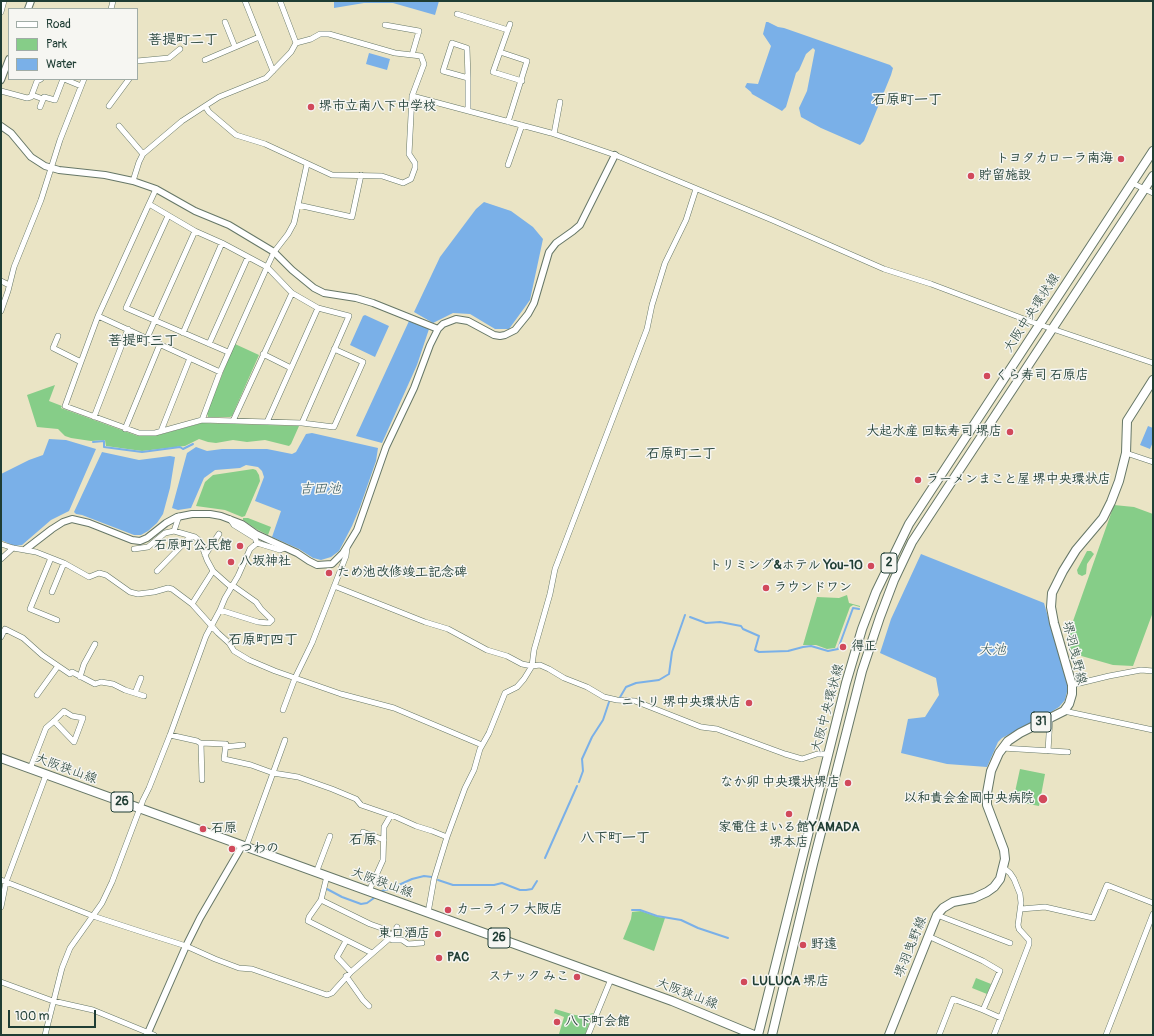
<!DOCTYPE html>
<meta charset="utf-8">
<style>
body{margin:0}
#map{position:relative;width:1154px;height:1036px;overflow:hidden;background:#eae4c5;font-family:Pangolin,sans-serif}
canvas{display:block}
.frame{position:absolute;inset:0;border:2px solid #1f3d34;pointer-events:none}
.legend{position:absolute;left:8px;top:8px;width:130px;height:72px;box-sizing:border-box;background:#f6f6f2;border:1px solid #a0aca6;margin:0;padding:5px 7px;list-style:none;font-size:12px;color:#1f3d34}
.legend li{display:flex;align-items:center;gap:8px;height:20px}
.legend b{width:20px;border:1px solid #a0aca6}
.scale{position:absolute;left:8px;top:1010px;width:88px;height:18px;box-sizing:border-box;border:2px solid #1f3d34;border-top:0;padding-left:5px;font-size:12px;line-height:14px;white-space:nowrap;color:#1f3d34;-webkit-text-stroke:3px #f6f6f2;paint-order:stroke}
</style>
<div id="map">
<canvas width="1154" height="1036"></canvas>
<div class="frame"></div>
<ul class="legend">
<li><b style="height:5px;background:#fff"></b>Road</li>
<li><b style="height:11px;background:#86cd88"></b>Park</li>
<li><b style="height:11px;background:#7ab0e8"></b>Water</li>
</ul>
<div class="scale">100 m</div>
</div>
<script>
const ctx = document.querySelector('canvas').getContext('2d');
ctx.lineJoin = 'round';
function fill(path, color) {
  ctx.fillStyle = color;
  ctx.fill(path, 'evenodd');
}
function poly(rows) {
  const path = new Path2D();
  for (const r of rows) {
    path.moveTo(r[0], r[1]);
    for (let i = 2; i < r.length; i += 2) path.lineTo(r[i], r[i + 1]);
  }
  return path;
}
function strokePath(path, color, width, dash) {
  ctx.strokeStyle = color;
  ctx.lineWidth = width;
  ctx.lineCap = dash ? 'butt' : 'round';
  ctx.setLineDash(dash || []);
  ctx.stroke(path);
}
function write(font, color, halo, rows, align = 'center') {
  ctx.font = font + ' Pangolin,"Klee One",sans-serif';
  ctx.lineWidth = 3;
  ctx.setLineDash([]);
  ctx.textBaseline = 'middle';
  ctx.strokeStyle = halo;
  ctx.fillStyle = color;
  for (const [text, x, y, turn = 0] of rows) {
    ctx.save();
    ctx.translate(x, y);
    ctx.rotate((+turn || 0) * Math.PI / 180);
    ctx.textAlign = isNaN(turn) ? turn : align;
    if (halo) ctx.strokeText(text, 0, 0);
    ctx.fillText(text, 0, 0);
    ctx.restore();
  }
}
const green = poly([
 [235,344,259,355,232,416,230,417,208,417,207,413,228,360],
 [55,385,49,401,62,406,61,408,138,436,155,436,202,423,299,426,291,444,289,446,265,440,247,442,233,440,216,443,208,442,199,439,185,446,142,451,106,446,105,440,91,441,71,438,65,436,58,429,37,427,27,395],
 [253,469,256,470,259,475,260,481,245,516,242,517,225,510,196,506,205,482,213,475],
 [1114,505,1134,507,1153,514,1153,612,1133,666,1113,665,1071,653,1067,638],
 [243,518,248,518,271,527,268,535,256,529,243,520],
 [1087,551,1091,551,1094,554,1087,564,1086,574,1082,576,1078,574,1077,570],
 [847,595,849,603,860,606,860,607,853,605,850,607,835,648,827,649,816,645,803,645,817,597,839,598],
 [1020,769,1045,774,1039,806,1013,801],
 [641,911,658,917,665,918,654,951,623,939,631,919,632,912],
 [976,978,991,984,987,994,972,988],
 [555,1009,575,1015,583,1016,593,1013,585,1035,563,1035,559,1034,564,1017,554,1013]
]);
const water = poly([
 [334,1,439,1,435,15,393,3,364,3,334,8],
 [766,22,768,22,778,27,784,28,890,65,893,68,891,75,864,141,860,145,821,128,801,117,799,108,807,91,815,50,813,48,806,54,799,70,796,73,786,107,782,111,752,94,751,92,745,87,747,83,758,84,771,46,763,34],
 [369,53,390,59,387,70,366,64],
 [484,202,511,211,533,227,543,239,530,300,509,329,495,329,470,314,453,313,433,323,414,312,440,257,476,209],
 [365,315,389,326,375,357,350,345,363,316],
 [409,321,429,329,417,365,382,443,356,436],
 [1148,426,1153,428,1153,442,1150,449,1140,445],
 [312,433,378,448,376,461,360,507,352,526,339,551,331,557,321,560,313,558,299,549,272,537,281,511,255,501,264,477,262,471,258,467,246,465,240,468,215,470,204,478,191,508,178,510,172,508,187,453,196,447,207,451,222,449,267,449,292,454,296,452,306,434],
 [49,439,66,440,96,449,69,511,51,520,22,545,14,546,1,540,1,474,29,460,43,455],
 [102,452,139,460,170,456,175,457,170,488,163,514,157,523,148,531,141,535,134,535,82,515,76,514,74,512],
 [921,554,1044,603,1067,683,1067,692,1065,700,1059,707,1045,716,1002,738,998,742,987,767,947,764,901,753,908,719,925,717,939,695,936,678,880,653,891,619]
]);
const stream = poly([
 [93,442,104,441,104,447,142,452,180,447,183,449,193,444],
 [690,617,706,623,720,622,741,626,743,629,759,636,755,650,759,652,788,651,803,647,811,646,828,651,838,649,853,608,859,609],
 [619,699,626,687,636,683,659,680,669,674,672,652,685,615],
 [579,782,583,771,582,759,592,737,603,720,609,702],
 [545,858,577,786],
 [438,880,453,885,494,885,502,883,520,890,526,890,532,889,537,881],
 [327,889,342,897,361,904,367,903,374,898],
 [382,891,392,888,412,879,424,876,432,877],
 [632,910,640,910,657,916,681,920,698,928,728,938]
]);
const minor = poly([
 [245,1,273,71],
 [280,1,296,43],
 [111,9,113,1],
 [1,12,4,1],
 [457,14,508,30],
 [225,22,235,47],
 [510,24,493,72,522,81],
 [385,25,419,31,412,55],
 [500,52,527,61,508,122],
 [205,60,259,37],
 [137,61,169,58,180,49],
 [468,78,443,71,452,43,467,48,468,78,468,111],
 [64,79,81,86],
 [1,91,27,98,31,97,37,81,41,79],
 [32,95,43,99],
 [412,96,409,154,415,163,415,168,411,179,403,183,382,176,332,175,265,144,236,135,209,112,205,106,219,97,266,78,291,52,296,43,311,39,320,34,329,34,395,53,421,56,424,64,412,96,551,133,615,155,772,220,884,269,931,284,1032,322,1153,363],
 [109,106,129,79],
 [40,107,44,97,55,100,63,79],
 [119,126,143,154],
 [554,134,560,102],
 [508,165,522,125],
 [133,181,139,162,143,154,182,121,205,106],
 [1132,183,1153,193],
 [149,204,156,189],
 [298,205,352,217,361,175],
 [168,216,126,308,228,352],
 [1,281,9,285],
 [1,311,8,291,14,267,41,200,60,140,84,79],
 [98,316,220,372],
 [183,333,222,243],
 [58,336,53,348,81,362,65,406,139,433,155,433,202,420,220,372,267,267,274,252,288,234,294,223,307,164],
 [147,338,195,231],
 [209,344,248,257],
 [263,354,291,368],
 [81,362,98,316,149,204,195,231,222,243,267,267,292,293,318,308,349,316,302,423,202,420],
 [94,417,128,329],
 [233,421,292,293],
 [267,422,318,308],
 [302,423,334,427,363,362,334,349],
 [125,429,160,344],
 [161,431,190,358],
 [1126,453,1153,462],
 [230,519,234,525,255,538,257,543,280,550,285,548],
 [174,531,179,516],
 [1,544,13,548,36,552,64,563,89,577,99,573,106,575,130,592,138,594,154,592,168,588,172,589,192,604,218,633,229,643,234,651,249,660,275,671,341,694,394,708,482,745],
 [134,549,148,547,165,533,174,531,195,537,200,541,207,560,213,571,231,587],
 [205,555,219,534],
 [51,558,30,609,57,620],
 [1,559,13,548],
 [157,571,191,536],
 [334,586,425,622,448,629,487,650,507,656,522,664,532,666,540,665,549,669,564,678,587,687,604,697,617,700,635,701,701,727,717,729,785,754,802,759,817,754,828,754],
 [52,592,64,563],
 [192,604,213,571],
 [220,610,258,622,269,623,272,620,261,609,256,602,232,585],
 [1,637,5,629,23,638,42,655,70,674,72,672,95,684,101,682,113,684,125,690,144,696],
 [80,677,84,664,95,644],
 [1072,685,1109,676,1141,670,1153,671],
 [135,693,141,678],
 [37,695,58,666],
 [283,710,295,678,312,643,346,556,347,548],
 [1064,711,1153,730],
 [170,735,197,741,200,743,226,744,224,759,251,765,273,773,298,777,332,789,356,799,361,805,396,817,416,826,432,831,447,837],
 [201,743,202,780],
 [225,747,243,745],
 [1002,748,1068,752],
 [1048,751,1050,718],
 [30,769,46,728,54,721,64,711,72,716,83,718,74,742,54,721],
 [363,832,384,840],
 [246,847,285,740],
 [316,873,330,836],
 [327,876,321,900,309,917,308,921,372,953],
 [1,880,93,916,145,933,186,946,215,959,239,968,252,969,327,995,332,993,351,972,391,937,397,927],
 [369,891,383,860,384,827,391,815],
 [321,900,370,924,387,930,392,940,402,940,408,944,422,943],
 [1,907,6,882,46,775],
 [1021,909,1045,907,1093,918,1107,885,1153,903],
 [428,913,434,879,447,837,465,788,474,770,480,749,489,733,505,693,517,687,524,679,532,666,534,650,550,594,555,569,647,329,652,305,665,263,686,220,696,189],
 [937,915,1010,943],
 [928,936,983,961,1000,971,983,1010],
 [346,941,337,957,351,972],
 [346,976,363,1000,369,1006],
 [1,982,53,1001,93,1010,154,1035],
 [45,1035,62,968,70,948,102,903,112,882,143,800,149,788,170,735,206,636,220,610,225,598,238,576,250,549,257,543],
 [588,1035,611,979],
 [939,1035,953,999,983,1010,1001,1018],
 [994,1035,1029,944,1029,940,1019,929,1018,925,1021,903,1020,894,1014,879,1010,873,1004,868],
 [1106,1035,1153,914]
]);
const tertiary = poly([
 [28,9,31,1],
 [1,80,9,59],
 [1,126,11,133,31,157,45,166,59,170,105,175,133,181,156,189,195,211,229,225,274,252,292,270,314,288,324,293,356,298,373,303,438,329],
 [26,549,52,529,63,522,72,519,89,523,132,540,140,541,147,538,166,523,177,517,192,514,210,514,221,516,242,524,256,534,297,553,309,561,317,565,332,564,343,553,357,530,386,447,414,388,430,345,438,329,443,324,456,319,468,321,494,335,500,336,505,335,515,330,528,314,534,303,549,252,556,243,573,231,580,225,615,155],
 [147,1035,186,946,200,918,242,846]
]);
const primary = poly([
 [1,758,672,1001,754,1035],
 [758,1035,846,683,862,629,876,592,909,524,1153,151],
 [772,1035,813,864,862,671,880,617,894,580,912,542,929,516,1153,176],
 [889,1035,937,915,943,908,953,902,974,898,987,892,994,887,1000,879,1005,859,1004,850,987,805,987,793,991,771,999,753,1008,741,1020,733,1064,711,1069,704,1072,694,1072,685,1054,623,1051,607,1052,593,1063,571,1076,550,1103,518,1111,502,1119,481,1126,453,1127,421,1153,380]
]);
const markers = [
 [311,107,4,"#d1495b"],
 [1121,159,4,"#d1495b"],
 [971,176,4,"#d1495b"],
 [987,376,4,"#d1495b"],
 [1010,432,4,"#d1495b"],
 [918,480,4,"#d1495b"],
 [240,546,4,"#d1495b"],
 [231,562,4,"#d1495b"],
 [871,566,4,"#d1495b"],
 [329,573,4,"#d1495b"],
 [766,588,4,"#d1495b"],
 [843,647,4,"#d1495b"],
 [749,703,4,"#d1495b"],
 [848,783,4,"#d1495b"],
 [1043,799,5,"#d1495b"],
 [789,814,4,"#d1495b"],
 [203,829,4,"#d1495b"],
 [232,849,4,"#d1495b"],
 [448,910,4,"#d1495b"],
 [438,934,4,"#d1495b"],
 [803,945,4,"#d1495b"],
 [439,958,4,"#d1495b"],
 [577,977,4,"#d1495b"],
 [744,982,4,"#d1495b"],
 [557,1022,4,"#d1495b"]
];
const shields = [
 [889,563,16],
 [1041,722,20],
 [122,802,22],
 [499,938,22]
];
const shieldNames = [
 ["2",889,563],
 ["31",1041,722],
 ["26",122,802],
 ["26",499,938]
];
const poiNames = [
 ["堺市立南八下中学校",319,107],
 ["トヨタカローラ南海",1113,159,"right"],
 ["貯留施設",979,176],
 ["くら寿司 石原店",995,376],
 ["大起水産 回転寿司 堺店",1002,432,"right"],
 ["ラーメンまこと屋 堺中央環状店",926,480],
 ["石原町公民館",232,546,"right"],
 ["八坂神社",239,562],
 ["トリミング&ホテル You-10",863,566,"right"],
 ["ため池改修竣工記念碑",337,573],
 ["ラウンドワン",774,588],
 ["得正",851,647],
 ["ニトリ 堺中央環状店",741,703,"right"],
 ["なか卯 中央環状堺店",840,783,"right"],
 ["以和貴会金岡中央病院",1034,799,"right"],
 ["家電住まいる館YAMADA",789,828,"center"],
 ["堺本店",789,843,"center"],
 ["石原",211,829],
 ["つわの",240,849],
 ["カーライフ 大阪店",456,910],
 ["東口酒店",430,934,"right"],
 ["野遠",811,945],
 ["PAC",447,958],
 ["スナック みこ",569,977,"right"],
 ["LULUCA 堺店",752,982],
 ["八下町会館",565,1022]
];
const streetNames = [
 ["大阪中央環状線",1032,313,-57],
 ["堺羽曳野線",1074,653,76],
 ["大阪中央環状線",828,708,-75],
 ["大阪狭山線",66,769,20],
 ["大阪狭山線",382,883,20],
 ["堺羽曳野線",911,947,-68],
 ["大阪狭山線",687,994,21]
];
const neighbourhoodNames = [
 ["菩提町二丁",183,40],
 ["石原町一丁",907,100],
 ["菩提町三丁",143,341],
 ["石原町二丁",681,454],
 ["石原町四丁",263,640],
 ["八下町一丁",615,838],
 ["石原",363,840]
];
const waterNames = [
 ["吉田池",320,489],
 ["大池",992,650]
];
fill(green, '#86cd88');
fill(water, '#7ab0e8');
strokePath(stream, '#7ab0e8', 2);
strokePath(minor, '#667767', 6);
strokePath(tertiary, '#667767', 8);
strokePath(primary, '#667767', 10);
strokePath(minor, '#fff', 5);
strokePath(tertiary, '#fff', 6);
strokePath(primary, '#fff', 8);
for (const [x, y, r, color] of markers) {
  const dot = new Path2D();
  dot.arc(x, y, r, 0, 2 * Math.PI);
  ctx.fillStyle = color;
  ctx.fill(dot);
  strokePath(dot, '#f6f6f2', 1.5);
}
for (const [x, y, w] of shields) {
  const box = new Path2D();
  box.roundRect(x - w / 2, y - 10, w, 20, 3);
  ctx.fillStyle = '#f6f6f2';
  ctx.fill(box);
  strokePath(box, '#1f3d34', 1);
}
write('bold 12px', '#1f3d34', null, shieldNames);
write('bold 13px', '#1f3d34', '#f6f6f2', poiNames, 'left');
write('13px', '#1f3d34', '#f6f6f2', streetNames);
write('bold 14px', '#1f3d34', '#f6f6f2', neighbourhoodNames);
write('italic 14px', '#365a61', '#f6f6f2', waterNames);
</script>
